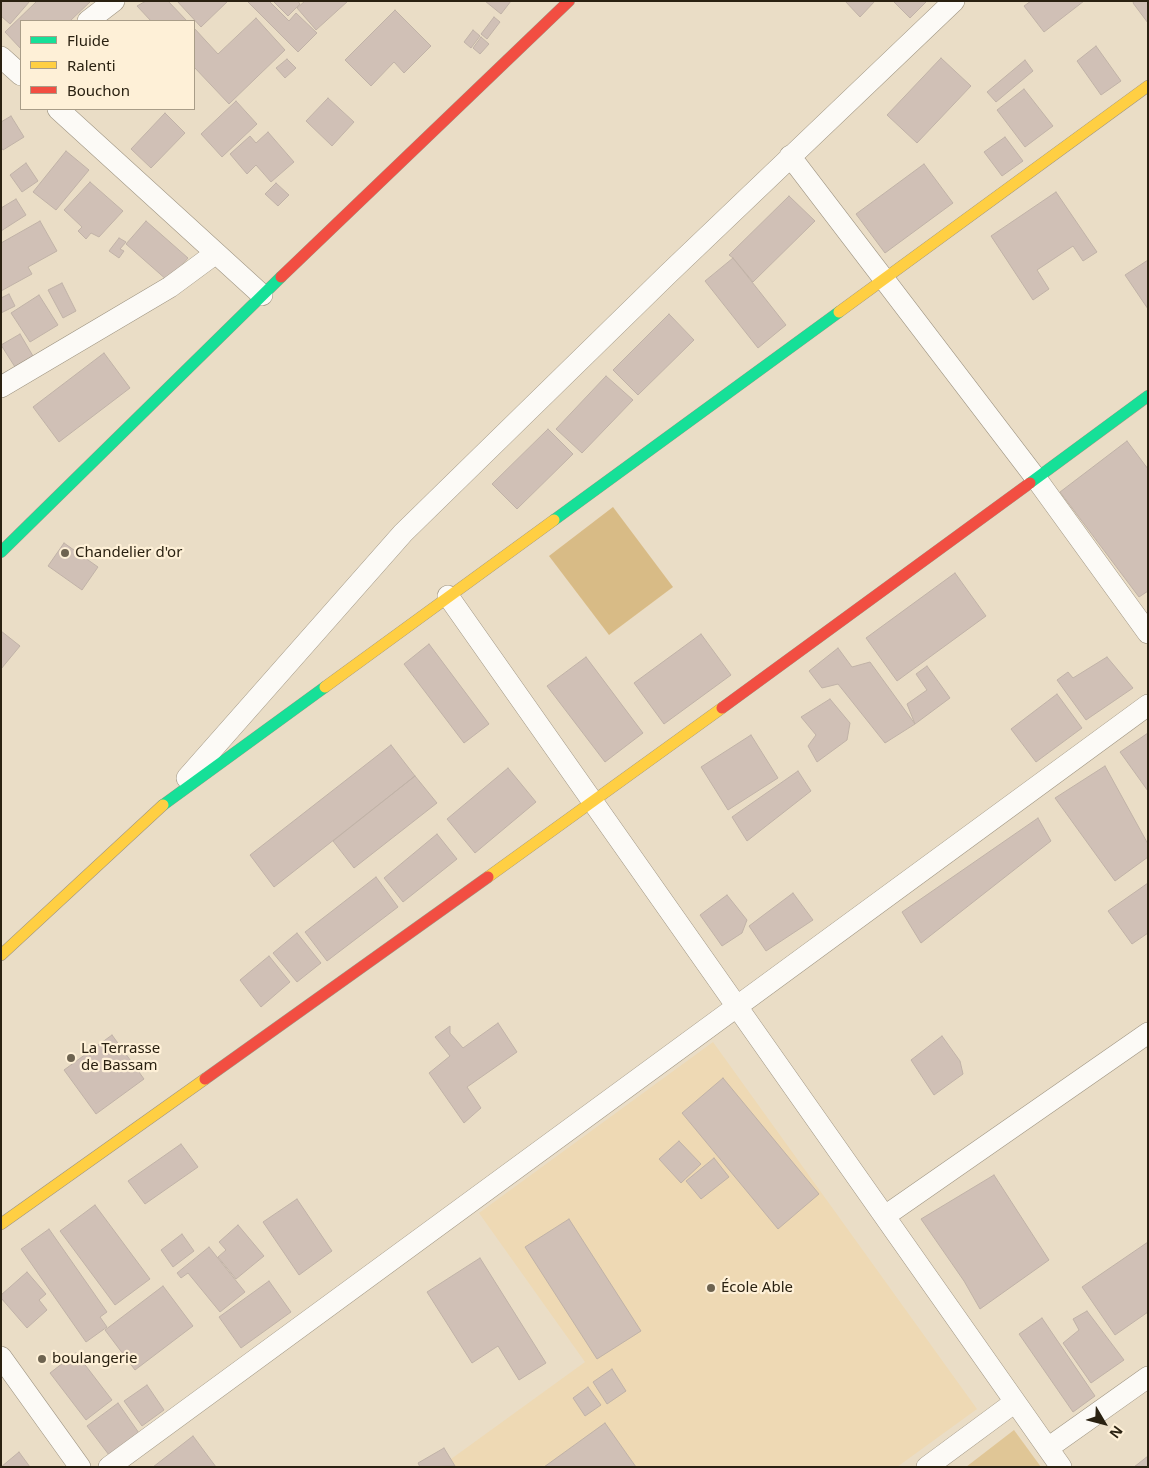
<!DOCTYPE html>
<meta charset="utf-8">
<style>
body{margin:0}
#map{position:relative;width:1149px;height:1468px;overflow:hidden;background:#eaddc6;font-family:"Noto Sans",sans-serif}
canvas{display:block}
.frame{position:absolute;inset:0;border:2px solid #2a2111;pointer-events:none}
.legend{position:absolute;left:20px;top:20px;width:175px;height:90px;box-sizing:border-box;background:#fef0d7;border:1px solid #a99d88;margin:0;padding:6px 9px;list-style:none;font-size:15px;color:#2a2111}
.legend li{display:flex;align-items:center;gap:10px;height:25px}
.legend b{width:25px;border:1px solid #a99d88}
.north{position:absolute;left:1079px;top:1398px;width:50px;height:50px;-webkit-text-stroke:4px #fef0d7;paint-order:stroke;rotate:127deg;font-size:14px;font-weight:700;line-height:20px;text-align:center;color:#2a2111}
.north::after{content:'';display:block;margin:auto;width:18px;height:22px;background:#2a2111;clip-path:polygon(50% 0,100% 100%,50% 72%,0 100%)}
</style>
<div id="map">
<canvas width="1149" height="1468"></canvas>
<div class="frame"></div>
<ul class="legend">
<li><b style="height:6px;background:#16e098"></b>Fluide</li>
<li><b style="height:6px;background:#ffcf43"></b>Ralenti</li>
<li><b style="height:6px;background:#f24e42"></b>Bouchon</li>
</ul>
<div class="north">N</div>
</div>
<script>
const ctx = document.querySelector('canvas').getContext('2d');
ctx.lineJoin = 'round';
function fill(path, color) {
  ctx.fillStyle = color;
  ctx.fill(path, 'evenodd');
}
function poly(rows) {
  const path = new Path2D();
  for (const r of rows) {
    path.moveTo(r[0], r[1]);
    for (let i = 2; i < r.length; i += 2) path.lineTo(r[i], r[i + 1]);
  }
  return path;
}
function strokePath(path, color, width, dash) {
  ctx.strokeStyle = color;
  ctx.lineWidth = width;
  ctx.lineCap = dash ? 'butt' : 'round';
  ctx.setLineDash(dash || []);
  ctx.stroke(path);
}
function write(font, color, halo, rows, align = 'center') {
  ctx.font = font + ' "Noto Sans",sans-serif';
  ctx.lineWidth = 4.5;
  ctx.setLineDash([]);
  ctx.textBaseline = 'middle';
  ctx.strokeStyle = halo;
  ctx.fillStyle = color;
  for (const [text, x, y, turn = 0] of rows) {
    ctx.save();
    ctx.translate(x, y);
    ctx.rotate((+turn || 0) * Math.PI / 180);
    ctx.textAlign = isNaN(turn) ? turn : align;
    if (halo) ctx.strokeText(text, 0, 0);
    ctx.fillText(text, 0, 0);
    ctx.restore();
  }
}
const built = poly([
 [713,1042,977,1409,897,1467,440,1467,585,1362,479,1213]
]);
const green = poly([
 [1014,1430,1041,1467,966,1467]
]);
const forest = poly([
 [613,507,673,587,609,635,549,556]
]);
const building = poly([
 [1,1,30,1,10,24,1,16,1,1],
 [37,1,91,1,70,21,21,21,21,49,5,32,37,1],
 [146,1,168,1,187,21,151,21,137,6,146,1],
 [177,1,228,1,201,27,177,1],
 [247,1,269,1,289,21,296,13,317,33,298,52,247,1],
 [273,1,298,1,300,4,288,16,273,1],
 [305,1,348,1,316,30,297,8,305,1],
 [485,1,511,1,501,14,485,1],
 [845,1,875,1,860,17,845,1],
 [893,1,927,1,910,18,893,1],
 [1031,1,1084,1,1044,32,1024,6,1031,1],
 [1134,1,1148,1,1148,23,1133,3,1134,1],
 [395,10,431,46,404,73,394,62,371,86,345,60,395,10],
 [494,17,500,22,487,39,481,34,494,17],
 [256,18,285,50,229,104,194,67,194,28,218,54,256,18],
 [473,30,480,36,471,48,464,42,473,30],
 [481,37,489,44,480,54,473,48,481,37],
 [1096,46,1121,81,1101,95,1077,61,1096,46],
 [941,58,971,86,917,143,887,115,941,58],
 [287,59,296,68,285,78,276,68,287,59],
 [1025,60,1033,71,996,102,987,92,1025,60],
 [1024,89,1053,126,1025,147,997,110,1024,89],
 [328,98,354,122,332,146,306,121,328,98],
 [236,101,257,124,222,157,201,134,236,101],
 [165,113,185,133,151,168,131,149,165,113],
 [11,116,24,137,3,150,1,147,1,122,11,116],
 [268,132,294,162,271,182,256,165,247,174,230,154,250,136,256,143,268,132],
 [1005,137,1023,161,1002,176,984,152,1005,137],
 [66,151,89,170,56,210,33,192,66,151],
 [26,163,38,181,22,192,10,175,26,163],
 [924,164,953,203,885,253,856,214,924,164],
 [90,182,123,211,99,237,91,233,86,239,78,231,82,227,64,210,90,182],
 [276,183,289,195,278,206,265,194,276,183],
 [1056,192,1097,252,1083,261,1073,246,1037,270,1049,289,1033,300,991,236,1056,192],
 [789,196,815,221,753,282,733,258,729,255,789,196],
 [16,199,26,215,1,231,1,208,16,199],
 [40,221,57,251,28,267,32,274,1,291,1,243,40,221],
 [146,221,188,258,168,281,126,244,146,221],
 [119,238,126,242,120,249,124,251,119,258,109,251,119,238],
 [733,258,786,325,758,348,705,281,733,258],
 [1148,260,1148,309,1125,275,1148,260],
 [62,283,76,311,63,318,48,290,62,283],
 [9,294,15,306,1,313,1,298,9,294],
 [39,295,58,325,30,342,11,313,39,295],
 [669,314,694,340,638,395,613,370,669,314],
 [20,334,33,356,15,367,1,345,20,334],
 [104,353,130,388,59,442,33,407,104,353],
 [606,376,633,400,582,453,556,429,606,376],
 [548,429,573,454,517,509,492,484,548,429],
 [1127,441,1148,469,1148,591,1139,597,1060,492,1127,441],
 [64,543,98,567,82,590,48,566,64,543],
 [955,573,986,616,897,681,866,638,955,573],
 [1,631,20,646,1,669,1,631],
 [701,634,731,675,664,724,634,683,701,634],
 [429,644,489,724,464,743,404,664,429,644],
 [838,648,852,667,870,662,915,724,885,743,838,684,822,688,809,671,838,648],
 [586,657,643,733,605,762,547,686,586,657],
 [1107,657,1133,688,1086,720,1057,680,1068,672,1073,678,1107,657],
 [927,666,950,698,915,724,907,704,927,690,916,674,927,666],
 [1057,694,1082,728,1036,762,1011,729,1057,694],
 [830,699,850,723,847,740,817,762,808,746,816,735,801,717,830,699],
 [1148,733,1148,791,1120,752,1148,733],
 [751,735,778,778,728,810,701,767,751,735],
 [391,745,415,776,274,887,250,855,391,745],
 [1105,766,1148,844,1148,857,1115,881,1055,798,1105,766],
 [508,768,536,802,475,853,447,819,508,768],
 [798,771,811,791,747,841,732,817,798,771],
 [415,776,437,803,354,868,333,841,415,776],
 [1038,818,1051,841,921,943,902,912,1038,818],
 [437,834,457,859,403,902,384,878,437,834],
 [376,877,398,907,327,961,305,932,376,877],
 [1148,883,1148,933,1132,944,1108,911,1148,883],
 [793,893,813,920,766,951,749,926,793,893],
 [727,895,747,920,742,933,722,946,700,915,727,895],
 [297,933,321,963,297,982,273,953,297,933],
 [269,956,290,982,261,1007,240,980,269,956],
 [498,1023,517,1052,467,1087,481,1108,464,1123,429,1073,450,1056,435,1037,450,1026,450,1033,463,1048,498,1023],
 [112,1035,144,1079,96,1114,64,1070,112,1035],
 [942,1036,960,1061,963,1074,934,1095,911,1060,942,1036],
 [723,1078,819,1194,778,1229,682,1113,723,1078],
 [679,1141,701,1164,681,1183,659,1159,679,1141],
 [181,1144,198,1167,145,1204,128,1181,181,1144],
 [714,1158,729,1177,701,1199,686,1181,714,1158],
 [994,1175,1049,1260,980,1309,964,1281,921,1219,994,1175],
 [297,1199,332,1251,299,1275,263,1222,297,1199],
 [95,1205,150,1279,115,1305,60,1231,95,1205],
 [569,1219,641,1331,597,1359,525,1247,569,1219],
 [238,1225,264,1256,236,1279,218,1257,226,1250,219,1242,238,1225],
 [49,1229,107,1312,100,1317,107,1327,86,1342,21,1249,49,1229],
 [182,1234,194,1251,173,1267,161,1250,182,1234],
 [1148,1242,1148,1312,1115,1335,1082,1287,1148,1242],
 [209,1247,245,1292,220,1312,188,1273,181,1278,177,1273,209,1247],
 [480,1258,546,1363,519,1380,498,1346,472,1363,427,1292,480,1258],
 [27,1272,46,1294,39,1300,47,1310,27,1328,1,1298,1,1295,27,1272],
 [269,1281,291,1312,241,1348,219,1317,269,1281],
 [163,1286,193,1326,135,1370,105,1330,163,1286],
 [1087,1311,1124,1360,1091,1383,1063,1343,1079,1330,1073,1319,1087,1311],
 [1042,1318,1095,1396,1073,1412,1019,1334,1042,1318],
 [76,1353,112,1400,86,1420,50,1373,76,1353],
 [612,1369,626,1391,607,1404,593,1382,612,1369],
 [147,1385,164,1410,142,1426,124,1401,147,1385],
 [588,1387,601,1405,585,1416,573,1398,588,1387],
 [118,1403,139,1433,109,1455,87,1426,118,1403],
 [605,1423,636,1467,544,1467,605,1423],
 [193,1436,216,1467,153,1467,193,1436],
 [444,1448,455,1466,420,1467,418,1463,444,1448],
 [19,1452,30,1467,1,1467,19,1452],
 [1148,1456,1148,1467,1134,1467,1148,1456]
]);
const street = poly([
 [88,21,114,1],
 [1,57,21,75],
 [58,109,262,295],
 [790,156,1035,477,1148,633],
 [1,387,170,287,216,253],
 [448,596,1061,1467],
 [187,778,403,533,668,274,954,1],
 [885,1216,1148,1033],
 [1,1357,80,1467],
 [1048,1448,1148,1377],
 [109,1467,1148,705],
 [927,1467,1015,1402]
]);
const fast = poly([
 [1030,483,1148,396],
 [554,520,839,312],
 [1,552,281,277],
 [163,805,325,687]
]);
const slow = poly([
 [839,312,1148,86],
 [325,687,554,520],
 [488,877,722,708],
 [1,955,163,805],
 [1,1224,205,1079]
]);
const jam = poly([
 [281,277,569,1],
 [722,708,1030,483],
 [205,1079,488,877]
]);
const markers = [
 [65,553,5,"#6d6350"],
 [71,1058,5,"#6d6350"],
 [711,1288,5,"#6d6350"],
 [42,1359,5,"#6d6350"]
];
const poiNames = [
 ["Chandelier d'or",75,553],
 ["La Terrasse",81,1049],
 ["de Bassam",81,1066],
 ["École Able",721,1288],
 ["boulangerie",52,1359]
];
fill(built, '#eed9b4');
fill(green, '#e0c696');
fill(forest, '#d8bb86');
fill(building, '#d0c0b6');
strokePath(building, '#c0b2a7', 1);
strokePath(street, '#9f9583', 22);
strokePath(fast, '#9f9583', 12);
strokePath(slow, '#9f9583', 12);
strokePath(jam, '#9f9583', 12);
strokePath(street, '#fcfaf6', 21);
strokePath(fast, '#16e098', 11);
strokePath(slow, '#ffcf43', 11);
strokePath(jam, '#f24e42', 11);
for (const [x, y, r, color] of markers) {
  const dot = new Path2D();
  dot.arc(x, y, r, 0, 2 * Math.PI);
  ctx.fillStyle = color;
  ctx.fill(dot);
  strokePath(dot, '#fef0d7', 2);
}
write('15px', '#2a2111', '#fef0d7', poiNames, 'left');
</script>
